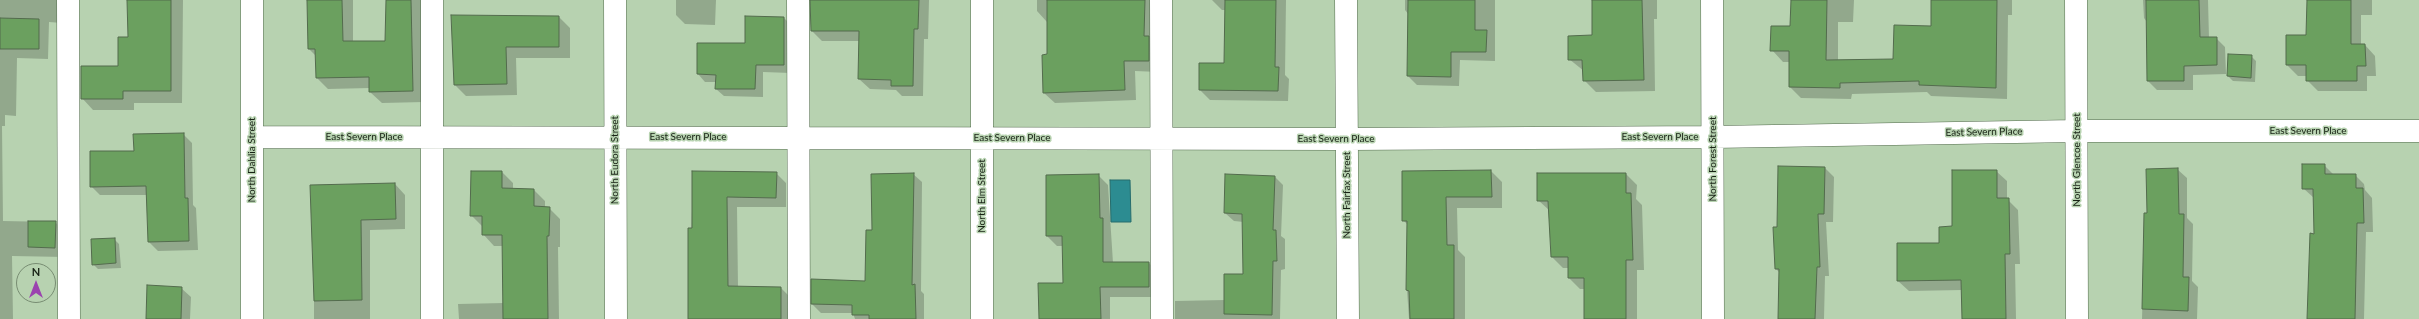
<!DOCTYPE html>
<style>
body{margin:0}
#map{position:relative;width:2419px;height:319px;overflow:hidden;background:#b7d2b0;font-family:Lato,sans-serif}
canvas{display:block}
.north{position:absolute;left:16px;top:263px;width:40px;height:40px;box-sizing:border-box;background:#b7d2b0;border:1px solid #778c72;border-radius:50%;rotate:0deg;font-size:11px;font-weight:700;line-height:16px;text-align:center;color:#182215}
.north::after{content:'';display:block;margin:auto;width:14px;height:18px;background:#9b43af;clip-path:polygon(50% 0,100% 100%,50% 72%,0 100%)}
</style>
<div id="map">
<canvas width="2419" height="319"></canvas>
<div class="north">N</div>
</div>
<script>
const ctx = document.querySelector('canvas').getContext('2d');
ctx.lineJoin = 'round';
function fill(path, color) {
  ctx.fillStyle = color;
  ctx.fill(path, 'evenodd');
}
function poly(rows) {
  const path = new Path2D();
  for (const r of rows) {
    path.moveTo(r[0], r[1]);
    for (let i = 2; i < r.length; i += 2) path.lineTo(r[i], r[i + 1]);
  }
  return path;
}
function strokePath(path, color, width, dash) {
  ctx.strokeStyle = color;
  ctx.lineWidth = width;
  ctx.lineCap = dash ? 'butt' : 'round';
  ctx.setLineDash(dash || []);
  ctx.stroke(path);
}
function write(font, color, halo, rows, align = 'center') {
  ctx.font = font + ' Lato,sans-serif';
  ctx.lineWidth = 3;
  ctx.setLineDash([]);
  ctx.textBaseline = 'middle';
  ctx.strokeStyle = halo;
  ctx.fillStyle = color;
  for (const [text, x, y, turn = 0] of rows) {
    ctx.save();
    ctx.translate(x, y);
    ctx.rotate((+turn || 0) * Math.PI / 180);
    ctx.textAlign = isNaN(turn) ? turn : align;
    if (halo) ctx.strokeText(text, 0, 0);
    ctx.fillText(text, 0, 0);
    ctx.restore();
  }
}
const water = poly([
 [1110,180,1130,180,1131,222,1111,222,1110,180]
]);
const shadow = poly([
 [0,0,60,0,62,23,49,22,48,59,17,58,16,116,5,115,5,126,2,126,3,221,55,222,65,232,65,257,12,256,13,319,0,319],
 [128,0,183,0,182,103,134,103,134,110,93,110,82,98,119,67,129,38],
 [308,0,353,0,353,42,386,42,387,0,422,0,424,102,382,103,370,92,370,88,328,89,317,78,316,56,309,49],
 [676,0,716,0,715,25,685,24,676,15],
 [810,0,929,0,928,39,924,39,923,96,902,96,896,90,870,89,859,79,859,41,822,41,812,31],
 [1037,0,1156,0,1159,72,1135,71,1136,100,1055,103,1044,93,1048,55,1047,22,1037,11],
 [1212,0,1286,0,1285,75,1289,79,1288,101,1210,100,1200,90,1225,64,1226,10,1222,10],
 [1405,0,1495,0,1495,61,1460,60,1459,86,1417,85,1408,76,1409,15,1405,10],
 [1593,0,1657,0,1657,19,1654,19,1655,91,1596,92,1584,80,1584,71,1569,59,1593,36],
 [1792,0,1854,0,1853,22,1838,22,1838,61,1894,60,1932,27,1932,0,2012,0,2012,15,2008,15,2007,99,1931,96,1927,92,1852,94,1851,99,1801,98,1790,87,1790,62,1783,62,1772,50,1791,27],
 [2143,0,2208,0,2209,38,2216,38,2225,47,2226,74,2193,75,2193,90,2157,90,2148,81,2147,22,2144,18],
 [2308,0,2372,0,2372,15,2361,15,2361,45,2365,45,2375,56,2376,76,2367,76,2367,91,2318,91,2307,80,2307,76,2298,76,2287,65,2307,36],
 [453,16,559,17,570,28,570,58,516,58,517,95,466,96,455,85],
 [784,18,792,26,791,73,763,72,763,97,724,96,716,89,717,82,705,82,698,74],
 [2251,56,2256,61,2255,82,2233,81,2228,76],
 [183,134,192,143,193,205,196,208,198,250,158,251,149,242,147,195,100,195,91,186,135,152],
 [2324,165,2334,175,2355,175,2364,184,2365,190,2372,198,2373,232,2366,232,2364,319,2308,319,2315,235,2314,198,2303,188],
 [1825,168,1834,177,1833,222,1826,222,1829,276,1825,276,1824,319,1779,319,1780,273,1776,269,1774,228,1778,228],
 [2177,169,2187,178,2187,218,2193,224,2192,281,2198,287,2197,319,2142,319,2145,214,2148,214],
 [1491,171,1502,182,1502,208,1457,208,1458,250,1465,257,1465,319,1409,319,1407,290,1408,225,1403,220],
 [1996,171,2007,181,2007,199,2018,210,2020,264,2015,264,2016,319,1963,319,1962,290,1909,291,1898,281,1940,244],
 [502,172,513,183,513,190,534,190,545,201,545,208,549,208,560,219,560,247,558,247,559,319,459,319,458,304,504,303,503,246,494,246,483,234,483,227,471,215],
 [693,172,776,173,786,183,786,207,737,207,738,287,781,288,791,298,790,319,689,319],
 [913,174,922,182,921,291,924,294,924,319,855,319,853,313,821,313,812,304,866,282,873,231],
 [1626,174,1637,185,1636,199,1642,205,1644,270,1637,270,1637,319,1585,319,1585,289,1580,289,1569,278,1569,268,1563,268,1552,257,1550,211,1538,200],
 [1098,175,1108,185,1113,263,1149,263,1159,273,1159,297,1110,297,1110,319,1040,319,1064,284,1063,246,1057,246,1047,236,1047,176],
 [1275,177,1283,185,1281,236,1285,239,1285,269,1281,270,1280,319,1175,319,1175,301,1225,300,1244,275,1244,222,1234,221,1225,213],
 [395,184,405,195,405,229,370,230,370,319,314,319,314,222],
 [114,239,119,244,121,268,98,269,93,264],
 [181,288,191,297,190,319,147,319]
]);
const building = poly([
 [127,0,171,0,171,91,123,91,123,99,81,99,81,66,118,66,118,37,128,37,127,0],
 [307,0,342,0,343,41,385,41,386,0,411,0,413,91,369,92,369,77,316,78,315,49,308,49,307,0],
 [810,0,919,0,918,29,914,29,913,86,891,86,891,80,858,79,859,31,811,31,810,0],
 [1047,0,1145,0,1144,36,1149,36,1149,61,1124,61,1125,90,1043,93,1042,55,1047,54,1047,0],
 [1225,0,1276,0,1275,67,1279,67,1278,91,1199,90,1199,63,1224,63,1225,0],
 [1408,0,1475,0,1475,30,1487,30,1486,52,1451,52,1451,77,1407,76,1408,0],
 [1592,0,1642,0,1644,80,1583,81,1582,60,1568,60,1568,36,1592,35,1592,0],
 [1791,0,1827,0,1826,60,1893,59,1894,25,1931,26,1931,0,1997,0,1996,88,1919,85,1919,81,1840,83,1840,88,1789,87,1789,51,1770,51,1771,26,1790,26,1791,0],
 [2146,0,2199,0,2200,37,2217,37,2217,65,2184,66,2184,81,2147,81,2146,0],
 [2307,0,2351,0,2351,44,2365,44,2366,66,2357,66,2357,81,2306,81,2306,65,2286,65,2286,35,2306,35,2307,0],
 [451,15,559,16,559,47,506,47,507,84,454,85,451,15],
 [745,16,784,17,784,65,756,65,755,89,715,89,716,75,697,74,697,43,745,43,745,16],
 [0,18,39,19,39,49,0,49,0,18],
 [2228,54,2252,55,2251,78,2227,76,2228,54],
 [184,133,185,198,188,198,189,241,148,242,146,186,90,187,90,151,134,151,133,134,184,133],
 [2302,164,2325,164,2325,174,2356,174,2356,188,2363,188,2364,223,2357,223,2355,319,2307,319,2310,233,2314,234,2313,189,2302,189,2302,164],
 [1778,166,1825,167,1824,214,1818,214,1820,267,1817,267,1815,319,1778,319,1779,269,1775,269,1773,227,1777,227,1778,166],
 [2178,168,2179,214,2184,214,2183,277,2189,277,2188,311,2142,309,2144,213,2147,213,2146,169,2178,168],
 [1491,170,1492,197,1446,197,1447,245,1454,245,1454,319,1410,319,1409,291,1406,290,1407,221,1402,221,1402,171,1491,170],
 [1952,170,1997,170,1997,198,2009,198,2010,254,2005,254,2006,319,1962,319,1961,280,1897,281,1897,243,1939,243,1939,227,1952,226,1952,170],
 [471,171,502,171,502,188,534,189,534,206,550,207,549,236,547,236,548,319,503,319,502,235,482,235,482,216,470,216,471,171],
 [692,171,777,172,776,198,727,197,728,286,781,287,781,319,688,319,688,228,692,228,692,171],
 [914,173,912,285,915,284,916,319,869,319,869,315,852,315,852,305,811,304,811,279,865,281,866,230,872,230,871,174,914,173],
 [1537,173,1626,173,1626,193,1631,193,1633,260,1626,260,1626,319,1584,319,1584,278,1568,278,1568,257,1551,257,1548,201,1537,201,1537,173],
 [1099,174,1100,218,1103,218,1103,262,1149,262,1149,287,1100,287,1101,319,1039,319,1038,283,1063,283,1062,236,1046,236,1046,175,1099,174],
 [1225,174,1275,176,1273,230,1276,230,1277,261,1273,261,1272,315,1224,314,1224,274,1243,274,1242,214,1224,213,1225,174],
 [395,183,396,219,361,220,362,300,314,301,310,185,395,183],
 [28,221,56,221,55,248,28,247,28,221],
 [115,238,116,263,92,265,91,239,115,238],
 [147,285,182,287,181,319,146,319,147,285]
]);
const minor = poly([
 [68,0,69,319],
 [432,0,432,319],
 [615,0,616,319],
 [798,0,799,319],
 [982,0,982,319],
 [1161,0,1162,319],
 [1346,0,1348,319],
 [1712,0,1713,319],
 [2076,0,2077,319],
 [252,137,1347,139,1713,137,2076,131,2419,131],
 [252,319,252,0]
]);
const streetNames = [
 ["East Severn Place",2308,131],
 ["East Severn Place",1984,132,-1],
 ["East Severn Place",364,137],
 ["East Severn Place",688,137],
 ["East Severn Place",1660,137],
 ["East Severn Place",1012,138],
 ["East Severn Place",1336,139],
 ["North Forest Street",1713,159,-90],
 ["North Dahlia Street",252,160,-90],
 ["North Eudora Street",615,160,-90],
 ["North Glencoe Street",2077,160,-90],
 ["North Fairfax Street",1347,195,-90],
 ["North Elm Street",982,196,-90]
];
fill(water, '#2c8c91');
strokePath(water, '#266c6c', 1);
fill(shadow, '#0003');
fill(building, '#6ba05f');
strokePath(building, '#536b4d', 1);
strokePath(minor, '#536b4d', 23);
strokePath(minor, '#fff', 22);
write('10px', '#182215', '#b7d2b0', streetNames);
</script>
